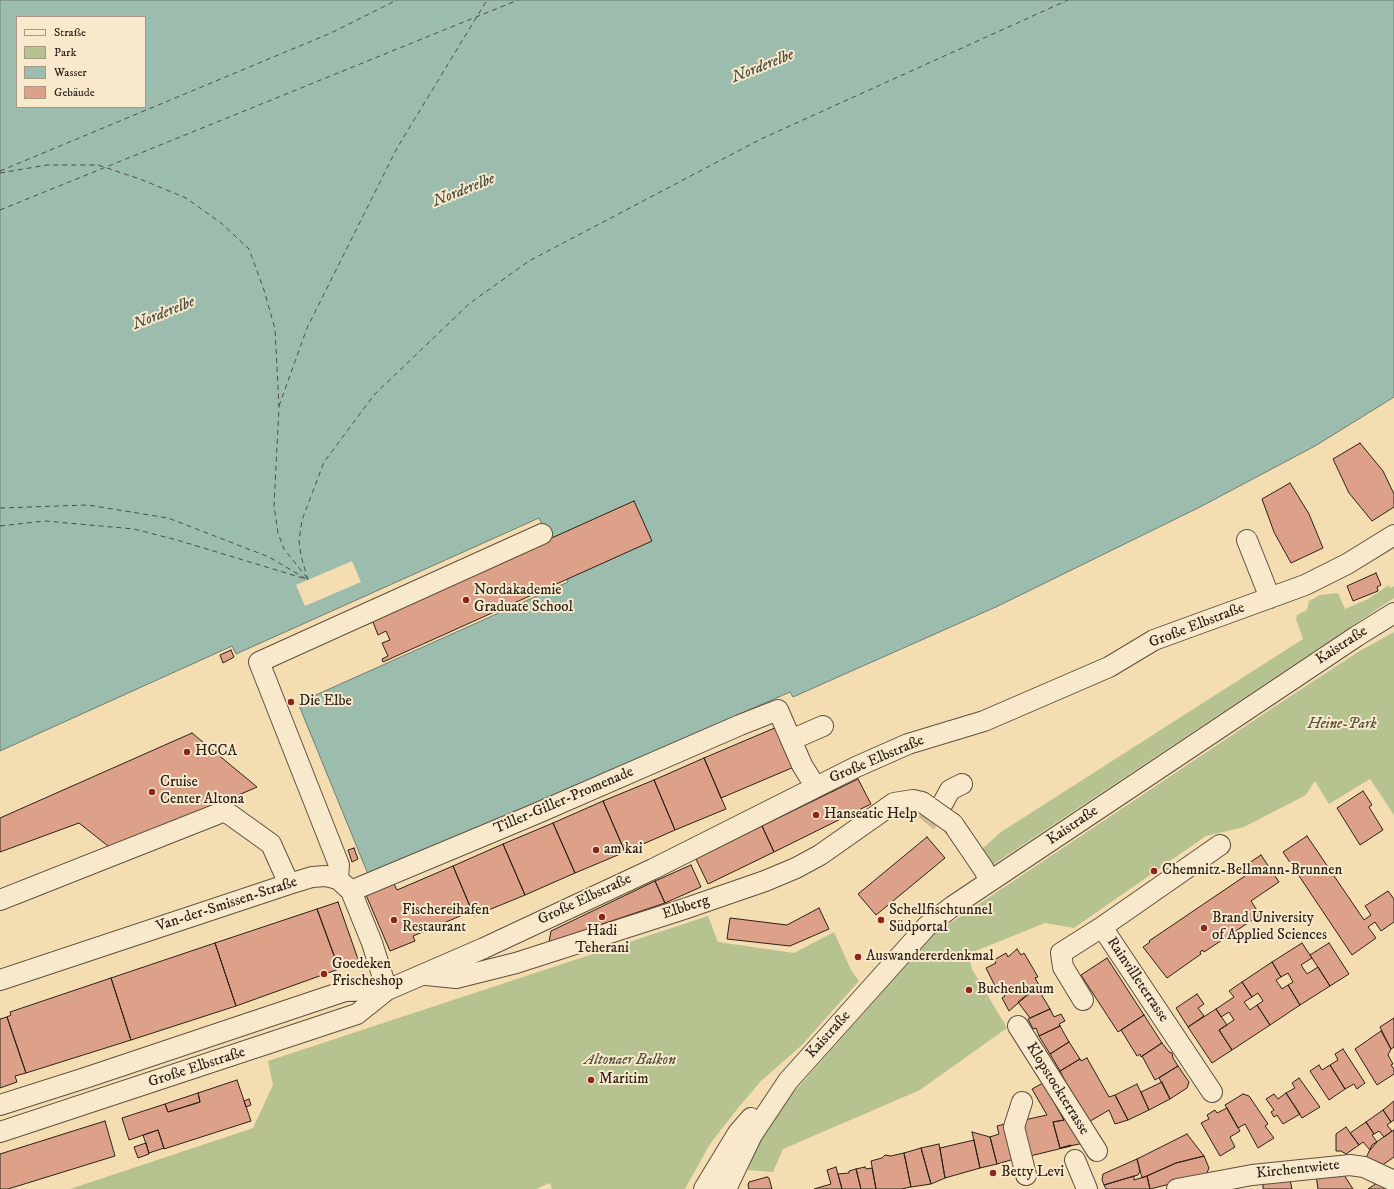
<!DOCTYPE html>
<meta charset="utf-8">
<style>
body{margin:0}
#map{position:relative;width:1394px;height:1189px;overflow:hidden;background:#f5ddb2;font-family:"IM FELL DW Pica",serif}
canvas{display:block}
.legend{position:absolute;left:16px;top:16px;width:130px;height:92px;box-sizing:border-box;background:#f8e9cd;border:1px solid #a69985;margin:0;padding:5px 7px;list-style:none;font-size:12px;color:#2c2219}
.legend li{display:flex;align-items:center;gap:8px;height:20px}
.legend b{width:20px;border:1px solid #a69985}
</style>
<div id="map">
<canvas width="1394" height="1189"></canvas>
<ul class="legend">
<li><b style="height:5px;background:#f8e9cd"></b>Straße</li>
<li><b style="height:11px;background:#b6c290"></b>Park</li>
<li><b style="height:11px;background:#9cbcad"></b>Wasser</li>
<li><b style="height:11px;background:#dca188"></b>Gebäude</li>
</ul>
</div>
<script>
const ctx = document.querySelector('canvas').getContext('2d');
ctx.lineJoin = 'round';
function fill(path, color) {
  ctx.fillStyle = color;
  ctx.fill(path, 'evenodd');
}
function poly(rows) {
  const path = new Path2D();
  for (const r of rows) {
    path.moveTo(r[0], r[1]);
    for (let i = 2; i < r.length; i += 2) path.lineTo(r[i], r[i + 1]);
  }
  return path;
}
function strokePath(path, color, width, dash) {
  ctx.strokeStyle = color;
  ctx.lineWidth = width;
  ctx.lineCap = dash ? 'butt' : 'round';
  ctx.setLineDash(dash || []);
  ctx.stroke(path);
}
function write(font, color, halo, rows, align = 'center') {
  ctx.font = font + ' "IM FELL DW Pica",serif';
  ctx.lineWidth = 4;
  ctx.setLineDash([]);
  ctx.textBaseline = 'middle';
  ctx.strokeStyle = halo;
  ctx.fillStyle = color;
  for (const [text, x, y, turn = 0] of rows) {
    ctx.save();
    ctx.translate(x, y);
    ctx.rotate((+turn || 0) * Math.PI / 180);
    ctx.textAlign = isNaN(turn) ? turn : align;
    if (halo) ctx.strokeText(text, 0, 0);
    ctx.fillText(text, 0, 0);
    ctx.restore();
  }
}
const green = poly([
 [1389,585,1390,588,1394,586,1394,598,991,866,981,850,1001,832,1303,639,1296,619,1297,615,1307,610,1309,601,1320,595,1338,593,1345,609,1368,599],
 [1394,632,1394,815,1370,779,1329,804,1315,781,1306,795,1244,827,1206,836,1074,928,1045,923,968,954,972,969,1007,1028,920,1090,783,1149,773,1172,748,1170,757,1140,793,1093,934,934,1271,709,1358,652],
 [708,916,718,942,794,953,834,932,851,970,859,981,802,1045,761,1081,738,1108,710,1144,685,1189,552,1189,550,1183,536,1189,70,1189,253,1128,273,1085,268,1061]
]);
const water = poly([
 [0,0,1394,0,1394,397,1315,446,1200,507,998,606,793,697,790,692,463,835,368,874,298,703,568,582,539,518,236,654,232,646,0,751,0,0],
 [17,17,145,17,145,107,17,107,17,17]
]);
const pier = poly([
 [352,561,361,582,305,606,296,585]
]);
const ferry = poly([
 [0,171,331,33,397,0],
 [0,173,47,165,98,165,140,179,186,198,221,223,249,249,264,290,275,329,279,407,274,506,278,533,284,549,308,579],
 [0,210,518,0],
 [279,406,307,328,397,148,487,0],
 [0,508,88,505,168,518,269,557,308,580],
 [0,526,45,521,134,529,177,540,306,579],
 [308,580,301,556,299,541,302,520,324,462,374,395,470,303,529,261,761,139,1068,0]
]);
const building = poly([
 [1360,443,1383,471,1394,494,1394,507,1372,521,1349,493,1333,459,1360,443],
 [1290,483,1309,514,1323,548,1291,563,1274,532,1262,499,1290,483],
 [634,501,652,541,383,662,382,659,388,656,382,643,390,640,386,631,378,635,373,622,366,625,365,622,634,501],
 [1376,573,1381,585,1377,587,1378,591,1353,601,1347,586,1376,573],
 [231,650,234,657,223,663,220,655,231,650],
 [777,727,794,767,721,798,704,758,777,727],
 [192,733,257,787,113,850,79,823,0,852,0,818,192,733],
 [704,758,726,809,675,830,654,780,704,758],
 [858,779,871,804,774,852,762,826,858,779],
 [654,780,675,830,625,852,603,801,654,780],
 [1363,791,1372,805,1369,807,1383,830,1360,845,1337,808,1363,791],
 [603,801,625,852,575,873,553,823,603,801],
 [553,823,575,873,525,895,503,844,553,823],
 [762,826,774,852,708,884,696,859,762,826],
 [1307,836,1364,920,1371,915,1365,906,1388,891,1394,899,1394,922,1381,931,1375,922,1368,927,1376,938,1352,955,1283,852,1307,836],
 [927,837,945,858,876,915,858,894,927,837],
 [503,844,525,895,474,916,453,866,503,844],
 [354,848,358,859,352,862,348,850,354,848],
 [1261,855,1279,882,1251,901,1260,915,1204,952,1203,950,1200,952,1201,954,1167,978,1143,947,1150,942,1149,941,1245,876,1240,869,1261,855],
 [691,865,701,887,665,903,655,881,691,865],
 [453,866,472,911,413,936,415,941,390,951,366,895,392,880,397,890,453,866],
 [655,881,665,903,549,942,551,931,655,881],
 [338,902,359,962,339,969,317,909,338,902],
 [819,908,829,929,790,946,727,939,730,918,787,925,819,908],
 [317,909,339,969,236,1006,215,943,317,909],
 [215,943,236,1006,131,1040,111,978,215,943],
 [1302,943,1312,958,1301,965,1307,974,1318,967,1330,986,1300,1005,1288,985,1293,982,1288,973,1281,977,1272,962,1302,943],
 [1329,943,1349,974,1330,986,1310,955,1329,943],
 [1017,949,1021,955,1024,953,1038,977,1035,978,1039,985,1009,1011,1002,998,1005,996,1000,989,997,990,986,968,996,963,994,960,1006,953,1008,957,1017,949],
 [1107,958,1144,1015,1118,1032,1081,975,1107,958],
 [1272,962,1281,977,1276,980,1282,989,1288,985,1300,1005,1270,1025,1257,1005,1263,1001,1258,993,1252,997,1242,982,1272,962],
 [111,978,131,1040,26,1073,7,1017,11,1015,10,1012,111,978],
 [1242,982,1252,997,1244,1002,1250,1010,1257,1005,1270,1025,1232,1050,1219,1030,1234,1020,1229,1012,1221,1017,1216,1009,1234,997,1229,991,1242,982],
 [1037,987,1050,1009,1030,1018,1018,1002,1037,987],
 [1197,994,1204,1004,1198,1008,1204,1016,1188,1027,1176,1008,1197,994],
 [1050,1009,1054,1017,1061,1014,1065,1021,1059,1024,1060,1026,1039,1036,1036,1028,1033,1029,1028,1019,1050,1009],
 [1216,1009,1227,1025,1219,1030,1232,1050,1212,1063,1188,1027,1216,1009],
 [1144,1015,1162,1043,1141,1057,1140,1054,1137,1056,1121,1030,1144,1015],
 [7,1017,26,1073,15,1076,17,1082,0,1088,0,1019,7,1017],
 [1394,1018,1394,1047,1391,1049,1380,1027,1394,1018],
 [1060,1026,1069,1042,1050,1054,1039,1036,1060,1026],
 [1381,1031,1391,1049,1388,1055,1393,1064,1391,1065,1394,1069,1394,1074,1377,1085,1355,1049,1381,1031],
 [1069,1042,1080,1059,1060,1071,1050,1054,1069,1042],
 [1162,1043,1169,1052,1172,1053,1173,1058,1178,1066,1155,1080,1142,1056,1162,1043],
 [1343,1049,1365,1083,1357,1089,1354,1084,1345,1089,1330,1065,1338,1060,1335,1054,1343,1049],
 [1087,1058,1109,1097,1115,1095,1128,1120,1115,1124,1109,1110,1087,1123,1060,1071,1080,1059,1081,1061,1087,1058],
 [1319,1065,1322,1070,1330,1065,1345,1089,1329,1100,1310,1071,1319,1065],
 [1178,1066,1189,1082,1187,1088,1170,1099,1159,1078,1178,1066],
 [1299,1078,1320,1107,1302,1118,1286,1093,1295,1088,1292,1083,1299,1078],
 [237,1080,251,1121,164,1149,158,1130,129,1140,122,1118,165,1104,168,1112,200,1102,198,1093,237,1080],
 [1162,1082,1170,1099,1149,1110,1141,1092,1162,1082],
 [1043,1083,1064,1120,1053,1122,1060,1148,1071,1145,1071,1146,1026,1157,1024,1120,1047,1115,1032,1089,1043,1083],
 [1137,1084,1149,1110,1128,1120,1115,1095,1137,1084],
 [198,1093,200,1102,168,1112,165,1104,198,1093],
 [1286,1093,1300,1114,1283,1124,1277,1115,1274,1117,1271,1112,1274,1110,1266,1099,1274,1094,1278,1099,1286,1093],
 [1243,1094,1249,1096,1268,1124,1265,1126,1274,1138,1258,1148,1245,1124,1238,1128,1225,1105,1243,1094],
 [249,1099,251,1105,246,1107,244,1101,249,1099],
 [1394,1101,1394,1120,1391,1122,1383,1110,1394,1101],
 [1058,1108,1084,1143,1060,1148,1053,1122,1064,1120,1058,1108],
 [1227,1108,1240,1131,1230,1137,1235,1147,1220,1156,1201,1123,1209,1119,1207,1115,1215,1110,1217,1113,1227,1108],
 [1383,1110,1391,1122,1387,1125,1392,1131,1384,1137,1379,1131,1374,1134,1366,1122,1383,1110],
 [105,1121,115,1156,8,1189,0,1189,0,1154,105,1121],
 [1366,1122,1374,1134,1372,1135,1377,1142,1370,1150,1363,1142,1359,1145,1350,1133,1366,1122],
 [1005,1124,1014,1159,997,1164,990,1137,999,1134,997,1126,1005,1124],
 [1346,1127,1359,1145,1346,1154,1341,1151,1336,1151,1336,1134,1346,1127],
 [158,1130,164,1148,149,1153,143,1135,158,1130],
 [1394,1130,1394,1157,1381,1166,1366,1158,1372,1145,1394,1130],
 [972,1132,990,1137,997,1164,980,1168,972,1132],
 [1187,1134,1204,1156,1176,1163,1142,1178,1137,1159,1187,1134],
 [974,1140,980,1168,945,1178,940,1148,974,1140],
 [146,1143,149,1154,138,1158,134,1147,146,1143],
 [939,1144,945,1178,931,1184,921,1148,939,1144],
 [921,1148,931,1184,911,1187,904,1153,921,1148],
 [904,1153,911,1187,901,1189,876,1189,871,1161,882,1158,885,1155,891,1156,904,1153],
 [1204,1156,1209,1168,1206,1175,1150,1189,1147,1176,1176,1163,1204,1156],
 [1137,1159,1140,1171,1138,1175,1104,1185,1102,1180,1103,1174,1137,1159],
 [836,1167,842,1189,814,1189,831,1184,827,1170,836,1167],
 [865,1167,866,1169,872,1168,876,1189,861,1189,856,1169,865,1167],
 [856,1169,861,1189,842,1189,838,1174,849,1173,849,1171,856,1169],
 [1342,1172,1353,1189,1318,1189,1316,1175,1342,1172],
 [1134,1176,1134,1180,1147,1176,1150,1189,1106,1189,1104,1185,1134,1176],
 [767,1177,769,1178,772,1189,749,1189,748,1185,749,1182,767,1177],
 [1290,1180,1292,1189,1263,1189,1263,1184,1290,1180],
 [1377,1183,1391,1189,1368,1189,1377,1183]
]);
const minorTunnel = poly([
 [926,823,943,803]
]);
const minor = poly([
 [1247,540,1270,598],
 [791,740,823,726],
 [943,803,950,790,962,784],
 [953,824,983,868,990,881],
 [338,879,339,865,259,662,542,534],
 [351,891,533,815,740,725,778,710,802,765,815,786],
 [0,900,225,811,271,844,289,884],
 [426,975,456,978,516,963,684,909,765,881,796,868,820,855,894,803,913,800,922,802,929,807],
 [0,980,289,884,312,877,326,876,338,879,351,891,372,943,387,990],
 [1083,1000,1063,967,1061,953,1102,927],
 [1018,1026,1097,1151],
 [1212,1092,1102,927,1220,845],
 [1022,1102,1014,1127,1026,1175],
 [0,1105,85,1078,345,991,387,990],
 [0,1132,357,1014,387,990,484,948,653,869,856,767,908,744,984,721,1109,667,1154,640,1305,585,1347,564,1394,535],
 [1075,1160,1087,1189],
 [704,1189,738,1133,751,1118],
 [726,1189,752,1135,788,1081,927,926,953,906,1197,743,1357,636,1394,613],
 [1177,1189,1252,1175,1350,1165,1364,1167,1394,1181]
]);
const minorBridge = poly([
 [929,807,953,824]
]);
const markers = [
 [466,600,4,"#8f2418"],
 [291,702,4,"#8f2418"],
 [187,752,4,"#8f2418"],
 [152,792,4,"#8f2418"],
 [816,815,4,"#8f2418"],
 [596,850,4,"#8f2418"],
 [1154,871,4,"#8f2418"],
 [602,917,4,"#8f2418"],
 [394,920,4,"#8f2418"],
 [881,920,4,"#8f2418"],
 [1204,928,4,"#8f2418"],
 [858,957,4,"#8f2418"],
 [324,974,4,"#8f2418"],
 [969,990,4,"#8f2418"],
 [591,1080,4,"#8f2418"],
 [993,1173,4,"#8f2418"]
];
const poiNames = [
 ["Nordakademie",474,591],
 ["Graduate School",474,608],
 ["Die Elbe",299,702],
 ["HCCA",195,752],
 ["Cruise",160,783],
 ["Center Altona",160,800],
 ["Hanseatic Help",824,815],
 ["am kai",604,850],
 ["Chemnitz-Bellmann-Brunnen",1162,871],
 ["Fischereihafen",402,911],
 ["Restaurant",402,928],
 ["Schellfischtunnel",889,911],
 ["Südportal",889,928],
 ["Brand University",1212,919],
 ["of Applied Sciences",1212,936],
 ["Hadi",602,932,"center"],
 ["Teherani",602,949,"center"],
 ["Auswandererdenkmal",866,957],
 ["Goedeken",332,965],
 ["Frischeshop",332,982],
 ["Buchenbaum",977,990],
 ["Maritim",599,1080],
 ["Betty Levi",1001,1173]
];
const streetNames = [
 ["Große Elbstraße",1197,626,-21],
 ["Kaistraße",1342,646,-33],
 ["Große Elbstraße",877,760,-23],
 ["Tiller-Giller-Promenade",564,801,-23],
 ["Kaistraße",1073,826,-34],
 ["Große Elbstraße",585,900,-25],
 ["Van-der-Smissen-Straße",227,905,-18],
 ["Elbberg",686,908,-18],
 ["Rainvilleterrasse",1137,980,56],
 ["Kaistraße",829,1035,-48],
 ["Große Elbstraße",197,1068,-18],
 ["Klopstockterrasse",1057,1089,58],
 ["Kirchentwiete",1298,1170,-6]
];
const parkNames = [
 ["Heine-Park",1342,725],
 ["Altonaer Balkon",630,1061]
];
const waterNames = [
 ["Norderelbe",763,67,-22],
 ["Norderelbe",464,191,-22],
 ["Norderelbe",164,314,-22]
];
fill(green, '#b6c290');
fill(water, '#9cbcad');
strokePath(water, '#6f7e72', 1);
fill(pier, '#f5ddb2');
strokePath(ferry, '#4e5045', 1, [5, 4]);
fill(building, '#dca188');
strokePath(building, '#2c2219', 1);
strokePath(minorTunnel, '#cdb893', 20, [20, 10]);
strokePath(minor, '#5e513f', 22);
strokePath(minor, '#f8e9cd', 20);
strokePath(minorBridge, '#5e513f', 22, []);
strokePath(minorBridge, '#f8e9cd', 20);
for (const [x, y, r, color] of markers) {
  const dot = new Path2D();
  dot.arc(x, y, r, 0, 2 * Math.PI);
  ctx.fillStyle = color;
  ctx.fill(dot);
  strokePath(dot, '#f8e9cd', 1.5);
}
write('15px', '#2c2219', '#f8e9cd', poiNames, 'left');
write('15px', '#2c2219', '#f8e9cd', streetNames);
write('italic 15px', '#55523d', '#f8e9cd', parkNames);
write('italic 16px', '#4e5045', '#f8e9cd', waterNames);
</script>
